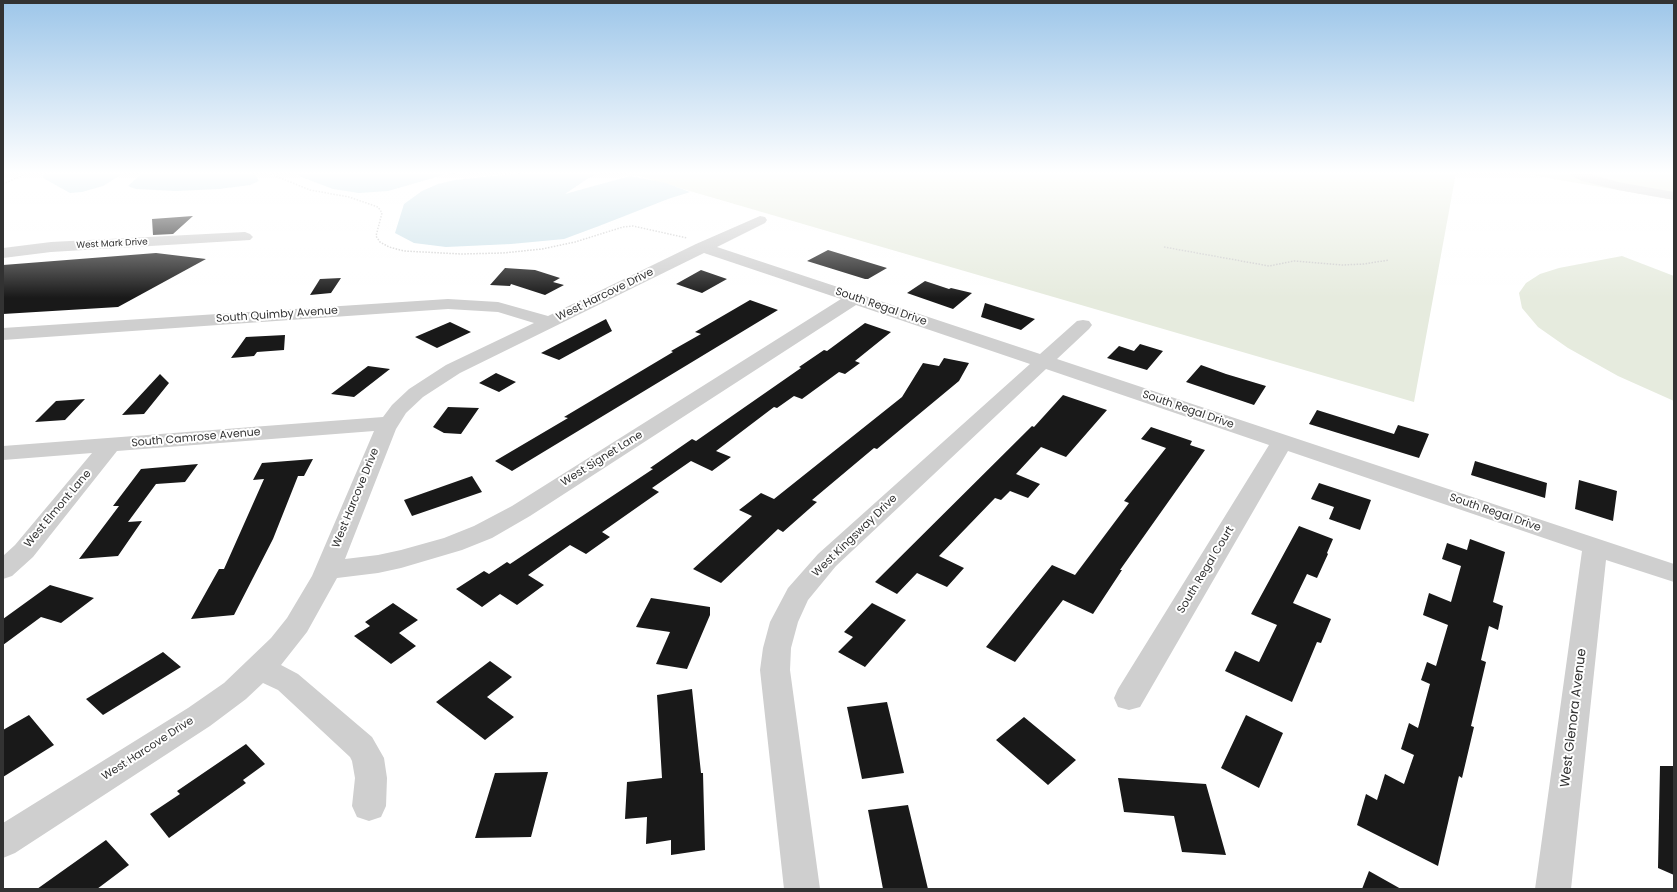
<!DOCTYPE html>
<style>
body{margin:0}
#map{position:relative;width:1677px;height:892px;overflow:hidden;background:#fff;font-family:Poppins,sans-serif}
canvas{display:block}
.frame{position:absolute;inset:0;border:4px solid #323232;pointer-events:none}
</style>
<div id="map">
<canvas width="1677" height="892"></canvas>
<div class="frame"></div>
</div>
<script>
const ctx = document.querySelector('canvas').getContext('2d');
ctx.lineJoin = 'round';
function fill(path, color) {
  ctx.fillStyle = color;
  ctx.fill(path, 'evenodd');
}
function poly(rows) {
  const path = new Path2D();
  for (const r of rows) {
    path.moveTo(r[0], r[1]);
    for (let i = 2; i < r.length; i += 2) path.lineTo(r[i], r[i + 1]);
  }
  return path;
}
function strokePath(path, color, width, dash) {
  ctx.strokeStyle = color;
  ctx.lineWidth = width;
  ctx.lineCap = dash ? 'butt' : 'round';
  ctx.setLineDash(dash || []);
  ctx.stroke(path);
}
function write(font, color, halo, rows, align = 'center') {
  ctx.font = font + ' Poppins,sans-serif';
  ctx.lineWidth = 4;
  ctx.setLineDash([]);
  ctx.textBaseline = 'middle';
  ctx.strokeStyle = halo;
  ctx.fillStyle = color;
  for (const [text, x, y, turn = 0] of rows) {
    ctx.save();
    ctx.translate(x, y);
    ctx.rotate((+turn || 0) * Math.PI / 180);
    ctx.textAlign = isNaN(turn) ? turn : align;
    if (halo) ctx.strokeText(text, 0, 0);
    ctx.fillText(text, 0, 0);
    ctx.restore();
  }
}
const green = poly([
 [628,173,1456,173,1414,402],
 [1519,173,1674,173,1674,200,1624,191],
 [1622,256,1674,276,1674,401,1618,376,1568,348,1538,327,1522,308,1519,293,1526,283,1540,274,1559,268]
]);
const water = poly([
 [46,173,124,173,103,186,82,192,70,193,43,178,42,175],
 [142,173,248,173,256,176,259,181,250,185,219,189,176,191,136,189,128,186],
 [291,173,469,173,447,174,388,191,359,193,333,189],
 [522,173,598,173,584,181,565,194,630,176,666,183,690,192,668,199,599,226,564,239,511,244,446,247,414,243,395,233,404,204,422,191,438,184,455,180]
]);
const building = poly([
 [193,216,173,234,153,235,152,219],
 [828,250,887,268,868,279,865,279,807,261],
 [156,253,206,259,118,307,3,314,3,265],
 [505,268,535,270,560,278,553,282,564,285,545,295,511,284,510,286,490,285],
 [701,270,727,279,702,293,676,284],
 [341,278,331,293,310,295,320,279],
 [925,281,949,289,951,288,972,293,953,309,907,293],
 [750,300,778,310,512,471,495,461,568,418,564,417,673,352,671,351,701,334,695,332],
 [985,303,1035,319,1021,330,981,317],
 [606,319,612,331,559,360,541,353],
 [450,322,471,332,437,348,415,337],
 [865,323,891,332,855,361,860,363,845,374,839,372,802,399,794,396,777,408,774,407,716,451,731,457,712,471,691,461,652,488,659,492,602,532,610,537,586,554,570,545,528,575,544,585,517,605,500,594,482,607,456,589,484,571,489,574,507,562,510,564,653,469,650,468,692,439,696,441,801,368,799,367,824,350,827,351],
 [285,335,284,350,257,352,254,356,231,358,246,337],
 [1140,344,1163,351,1147,370,1107,358,1119,346,1134,351],
 [944,358,969,363,959,381,877,449,874,448,812,500,817,502,783,532,778,529,721,583,693,569,752,516,739,510,761,493,774,499,902,397,923,363,939,366],
 [1201,365,1226,374,1266,386,1254,405,1186,382],
 [368,366,390,369,354,397,331,394],
 [496,373,516,382,499,392,479,383],
 [160,374,169,383,144,414,122,415],
 [1063,395,1107,410,1066,457,1041,447,1016,474,1040,484,1028,498,1010,491,1001,500,995,498,939,556,964,568,947,587,917,573,897,594,875,582,1032,426,1034,427],
 [85,399,65,420,35,422,56,401],
 [448,407,479,408,461,434,444,433,433,427],
 [1317,410,1394,434,1398,425,1429,434,1419,458,1309,424],
 [1151,427,1192,441,1190,445,1205,450,1120,570,1122,570,1093,614,1063,600,1015,662,986,647,1052,565,1075,575,1129,503,1124,501,1166,448,1141,439],
 [313,459,304,476,298,476,273,539,234,615,191,619,219,569,224,569,264,479,253,480,262,463],
 [1475,461,1547,483,1545,498,1471,475],
 [198,464,185,482,156,484,128,522,142,521,118,556,79,559,119,506,113,506,141,469],
 [472,476,482,492,412,516,404,500],
 [1579,480,1617,491,1613,521,1575,509],
 [1319,483,1371,500,1360,530,1329,519,1334,507,1311,499],
 [1299,526,1333,539,1327,553,1328,554,1317,578,1307,574,1293,603,1331,619,1321,643,1317,642,1292,702,1225,671,1235,651,1259,662,1277,625,1251,614],
 [1470,539,1505,552,1493,602,1503,606,1498,630,1489,626,1481,660,1486,662,1471,726,1474,727,1462,778,1459,776,1438,866,1357,825,1366,794,1377,800,1385,774,1404,784,1414,755,1401,749,1409,723,1418,728,1430,684,1421,680,1427,662,1436,666,1448,625,1423,615,1429,593,1451,602,1461,566,1442,559,1447,543,1467,550],
 [50,585,94,598,61,623,41,617,3,645,3,619],
 [651,598,710,607,710,615,687,669,656,664,670,632,636,627],
 [393,603,418,620,399,633,416,646,391,664,354,636,370,626,365,622],
 [872,603,906,620,865,667,838,652,853,637,844,632],
 [163,652,181,667,103,715,86,699],
 [490,661,512,677,487,697,514,717,485,740,436,702],
 [692,689,701,773,703,773,705,850,671,855,671,840,646,844,647,817,625,819,627,782,662,778,657,695],
 [887,702,904,773,862,779,847,707],
 [29,715,54,745,3,777,3,730],
 [1246,715,1283,733,1259,788,1221,768],
 [1024,717,1076,760,1048,785,996,740],
 [246,744,265,764,243,780,246,783,169,838,150,814,180,794,177,791],
 [1660,766,1674,766,1674,875,1658,868],
 [548,772,531,837,475,838,495,773],
 [1118,778,1206,784,1226,855,1182,852,1174,816,1124,812],
 [908,805,928,889,883,889,868,810],
 [106,840,129,865,97,889,37,889],
 [1369,871,1401,889,1362,889]
]);
const path = poly([
 [268,173,310,190,349,197,378,207,382,213,376,236,380,242,389,247,404,251,461,254,503,253,542,249,575,242,623,227,633,226,687,238],
 [3,184,28,173],
 [1164,247,1269,266,1294,261,1342,265,1364,264,1389,260]
]);
const minor = poly([
 [1570,173,1587,173,1618,182,1674,192,1674,200,1618,190,1582,181,1572,176,1570,173],
 [760,216,765,217,767,220,765,223,717,247,1040,354,1077,321,1083,320,1089,321,1092,325,1089,329,1057,359,1674,564,1674,582,1606,560,1571,889,1535,889,1582,551,1288,451,1140,707,1129,710,1118,707,1114,698,1118,689,1269,445,1046,369,836,566,808,600,798,622,791,648,790,670,820,889,784,889,760,670,763,648,770,622,788,588,818,554,1030,364,856,305,530,516,492,538,462,550,401,568,378,573,337,578,307,632,281,665,298,674,372,737,384,758,387,778,386,806,381,817,369,821,357,817,352,806,355,778,352,761,350,757,278,690,263,683,246,699,210,726,15,853,3,858,3,823,188,708,224,683,271,638,287,618,312,576,374,431,117,451,33,557,12,576,3,579,3,556,15,545,92,453,3,460,3,446,383,417,392,405,409,389,446,365,534,323,498,312,448,309,3,340,3,328,448,299,498,302,548,316,696,244,760,216],
 [704,253,841,299,512,506,474,526,444,538,401,550,378,555,345,559,396,429,406,413,423,397,460,373,704,253],
 [245,232,250,234,253,237,250,240,51,252,3,258,3,248,51,242,245,232]
]);
const farStreetnames = [
 ["West Mark Drive",112,244,-3]
];
const streetNames = [
 ["West Harcove Drive",605,295,-26],
 ["South Regal Drive",881,307,19],
 ["South Quimby Avenue",277,315,-4],
 ["South Regal Drive",1188,410,19],
 ["South Camrose Avenue",196,438,-5],
 ["West Signet Lane",602,459,-32],
 ["West Harcove Drive",356,498,-68],
 ["West Elmont Lane",58,509,-50],
 ["South Regal Drive",1495,513,19],
 ["West Kingsway Drive",855,536,-44],
 ["South Regal Court",1206,570,-59],
 ["West Harcove Drive",148,749,-33]
];
const nearStreetnames = [
 ["West Glenora Avenue",1574,718,-83]
];
fill(green, '#e6ebde');
fill(water, '#cce2ea');
fill(building, '#191919');
strokePath(path, '#ccc', 1.5, [1.5, 1.5]);
fill(minor, '#cfcfcf');
const sky = ctx.createLinearGradient(0, 0, 0, 298);
sky.addColorStop(0, '#9dc6e9');
sky.addColorStop(0.58, '#fff');
sky.addColorStop(1, '#ffffff00');
ctx.fillStyle = sky;
ctx.fillRect(0, 0, 1677, 298);
write('9px', '#323232', '#fff', farStreetnames);
write('11px', '#323232', '#fff', streetNames);
write('13px', '#323232', '#fff', nearStreetnames);
</script>
